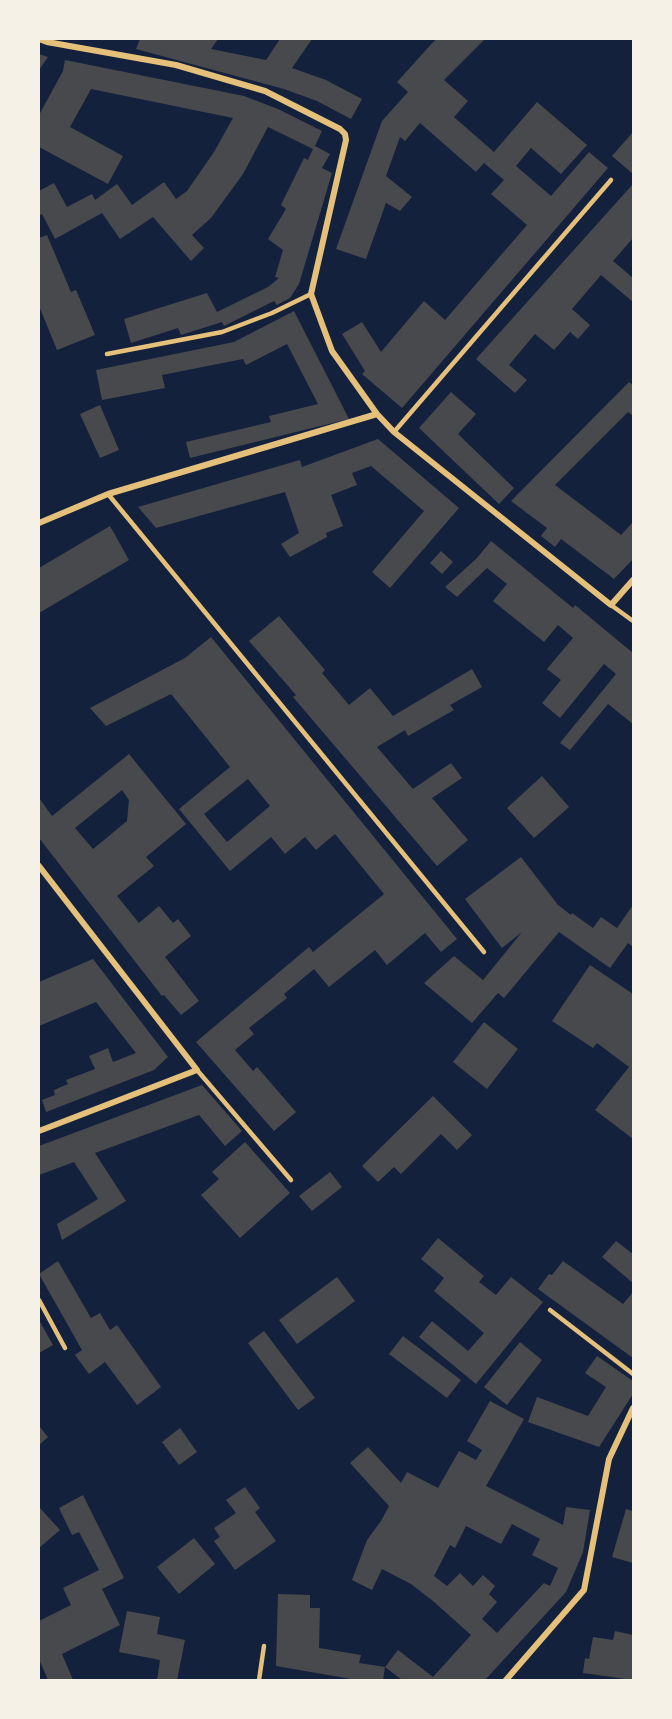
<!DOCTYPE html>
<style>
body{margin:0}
#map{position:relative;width:672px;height:1719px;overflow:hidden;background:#14213d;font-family:"Sofia Sans Condensed",sans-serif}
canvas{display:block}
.frame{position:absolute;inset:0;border:40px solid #f6f1e7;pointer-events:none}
</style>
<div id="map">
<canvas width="672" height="1719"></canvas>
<div class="frame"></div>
</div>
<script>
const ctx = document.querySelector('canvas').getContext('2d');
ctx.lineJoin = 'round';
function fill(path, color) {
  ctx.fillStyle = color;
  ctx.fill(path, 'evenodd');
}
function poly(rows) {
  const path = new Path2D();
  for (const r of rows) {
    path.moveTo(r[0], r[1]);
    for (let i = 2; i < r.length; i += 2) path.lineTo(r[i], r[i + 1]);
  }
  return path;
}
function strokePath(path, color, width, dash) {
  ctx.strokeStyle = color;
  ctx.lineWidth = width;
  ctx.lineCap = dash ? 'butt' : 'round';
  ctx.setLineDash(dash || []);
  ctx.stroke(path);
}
const building = poly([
 [140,39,218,39,211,49,266,60,280,39,312,39,292,68,326,80,362,99,351,119,317,101,284,89,136,49],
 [436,39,485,39,444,80,468,101,454,117,494,152,537,102,587,145,561,174,531,148,516,166,551,196,589,152,608,168,402,408,362,374,365,371,342,334,362,322,381,352,424,301,445,320,527,225,491,194,504,180,484,163,476,172,420,123,405,141,400,137,386,176,412,197,400,211,386,203,366,259,336,249,382,121,408,92,397,82],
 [39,54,48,57,39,70],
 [65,60,244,96,278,109,322,131,315,146,330,154,322,168,332,173,299,284,290,298,277,305,274,301,224,326,222,322,181,335,178,328,131,343,124,319,207,293,217,312,268,287,279,278,275,277,283,250,268,239,286,209,281,205,304,158,308,160,313,149,268,127,243,174,211,218,192,235,204,248,191,261,153,217,120,239,102,213,55,239,42,214,39,216,39,191,54,183,67,207,92,194,95,200,117,184,132,205,164,182,176,199,187,191,214,152,233,118,91,89,70,127,123,156,108,184,39,147,39,115,63,71],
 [633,132,633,174,612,156],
 [633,184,633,238,613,261,633,278,633,302,601,275,572,309,590,325,578,339,570,332,554,350,535,334,509,365,527,380,515,393,476,359],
 [47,235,71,292,76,290,95,335,57,350,39,306,39,238],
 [294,311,349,419,190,458,186,442,271,422,269,416,318,404,287,344,246,365,243,359,162,375,165,388,102,400,96,370,234,342],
 [629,382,633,385,633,416,628,412,555,485,621,535,633,522,633,559,614,579,561,539,555,547,541,536,547,528,511,501],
 [451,392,476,414,458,434,514,488,499,504,419,428],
 [100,405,119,450,100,458,80,414],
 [378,439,459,508,390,588,372,572,424,511,371,466,352,473,357,485,331,495,343,526,326,533,327,537,290,557,281,544,299,533,285,492,156,528,138,507,300,460,302,467],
 [110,526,129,560,39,613,39,568],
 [491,541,573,608,575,605,633,653,633,724,608,704,570,750,560,743,616,674,604,664,560,718,542,703,561,680,547,669,573,638,558,625,544,642,493,601,507,584,487,568,457,597,445,587,476,559],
 [441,551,453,562,442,574,430,563],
 [279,616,325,670,322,673,349,705,370,688,393,716,472,669,482,687,450,705,454,710,408,736,405,730,377,747,413,789,451,763,462,778,432,798,468,840,437,866,293,697,296,695,249,641],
 [211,637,457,939,441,952,425,933,387,965,375,950,329,987,314,969,284,994,287,998,249,1028,254,1034,235,1050,253,1071,257,1067,296,1112,274,1131,196,1042,309,947,313,952,384,894,335,834,316,850,305,837,285,854,271,837,230,871,179,809,230,767,171,694,106,726,90,708,185,658],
 [248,779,270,806,227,842,204,814],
 [129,754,186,824,146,857,154,866,117,896,139,923,159,906,173,923,178,919,191,936,165,957,199,1001,181,1015,164,995,162,996,39,838,39,798,52,816],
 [122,790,129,800,127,821,93,849,75,828],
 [542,776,569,807,534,838,507,808],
 [521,857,558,905,571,915,572,913,593,928,601,917,617,928,633,905,633,947,628,943,610,968,559,932,504,998,498,993,472,1023,424,983,454,956,483,980,522,932,502,948,465,899],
 [93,959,168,1057,154,1070,46,1112,42,1100,55,1095,54,1090,68,1084,66,1080,95,1069,89,1056,108,1048,113,1062,136,1053,96,1002,39,1026,39,982],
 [590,965,633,994,633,1139,595,1110,629,1067,597,1043,593,1048,552,1021],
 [484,1022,518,1049,487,1089,453,1062],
 [202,1085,242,1131,225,1146,199,1115,95,1153,126,1201,62,1240,57,1224,98,1199,74,1162,39,1175,39,1146],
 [433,1096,472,1135,457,1150,441,1134,401,1174,394,1167,378,1182,362,1166],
 [245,1142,290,1193,240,1238,201,1195,219,1179,212,1172],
 [330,1172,342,1187,312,1211,299,1196],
 [438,1238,484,1276,479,1282,496,1295,511,1277,543,1302,476,1384,419,1337,432,1321,468,1351,484,1333,434,1291,444,1278,421,1259],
 [616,1241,633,1254,633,1283,602,1257],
 [58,1261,91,1318,100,1313,110,1330,117,1325,161,1387,137,1405,105,1362,89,1374,75,1355,82,1350,39,1274],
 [563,1261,623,1304,633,1292,633,1358,538,1289,549,1274,552,1275],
 [337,1277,355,1301,297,1344,279,1320],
 [39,1320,53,1345,39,1353],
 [264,1331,315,1398,298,1410,248,1343],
 [403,1336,461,1380,447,1398,389,1354],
 [520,1342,542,1360,507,1405,484,1387],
 [597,1356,633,1381,633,1394,599,1447,528,1422,537,1397,588,1416,606,1387,585,1373],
 [490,1401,524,1419,486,1486,563,1525,566,1507,590,1510,583,1552,566,1592,485,1680,402,1680,385,1667,398,1650,433,1677,471,1635,433,1601,411,1584,382,1569,372,1590,352,1580,367,1540,381,1521,389,1506,350,1463,368,1447,401,1483,407,1472,438,1488,459,1451,476,1460,482,1450,467,1441],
 [512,1524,540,1539,532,1555,558,1568,550,1586,544,1583,497,1633,482,1619,497,1602,489,1594,495,1586,483,1575,473,1586,460,1573,447,1586,434,1576,450,1545,455,1548,466,1526,501,1544],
 [39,1426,48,1437,39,1445],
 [180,1428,197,1452,179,1465,162,1442],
 [245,1487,260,1508,255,1512,276,1541,235,1570,214,1541,220,1537,214,1528,236,1513,226,1500],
 [83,1495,124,1578,102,1589,120,1625,62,1654,73,1680,48,1680,39,1659,39,1621,71,1605,63,1588,99,1570,79,1532,72,1535,59,1508],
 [39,1507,60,1530,39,1548],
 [626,1509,633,1511,633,1563,612,1557],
 [194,1538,215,1564,179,1594,157,1567],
 [278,1594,310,1595,310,1608,320,1608,319,1648,361,1655,359,1663,385,1667,383,1680,357,1680,276,1666],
 [127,1611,160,1617,157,1634,185,1640,177,1680,157,1680,160,1660,119,1652],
 [615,1631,633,1635,633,1680,583,1673,585,1658,589,1659,593,1637,613,1640]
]);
const service = poly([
 [107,354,222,332,272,313,311,294],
 [394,432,611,180],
 [108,494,484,952],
 [611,605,633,621],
 [197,1070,291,1180],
 [39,1300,65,1348],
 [550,1310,633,1374],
 [259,1680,264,1646]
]);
const minor = poly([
 [39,39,47,42,176,65,265,91,340,129,345,134,346,140,311,294,332,351,377,414,394,432,611,605,633,580],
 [39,523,108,494,377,414],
 [39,866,197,1070,39,1131],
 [506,1680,584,1590,609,1459,633,1408]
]);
fill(building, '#48494c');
strokePath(service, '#e5c07b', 4.5);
strokePath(minor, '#e5c07b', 6);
</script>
